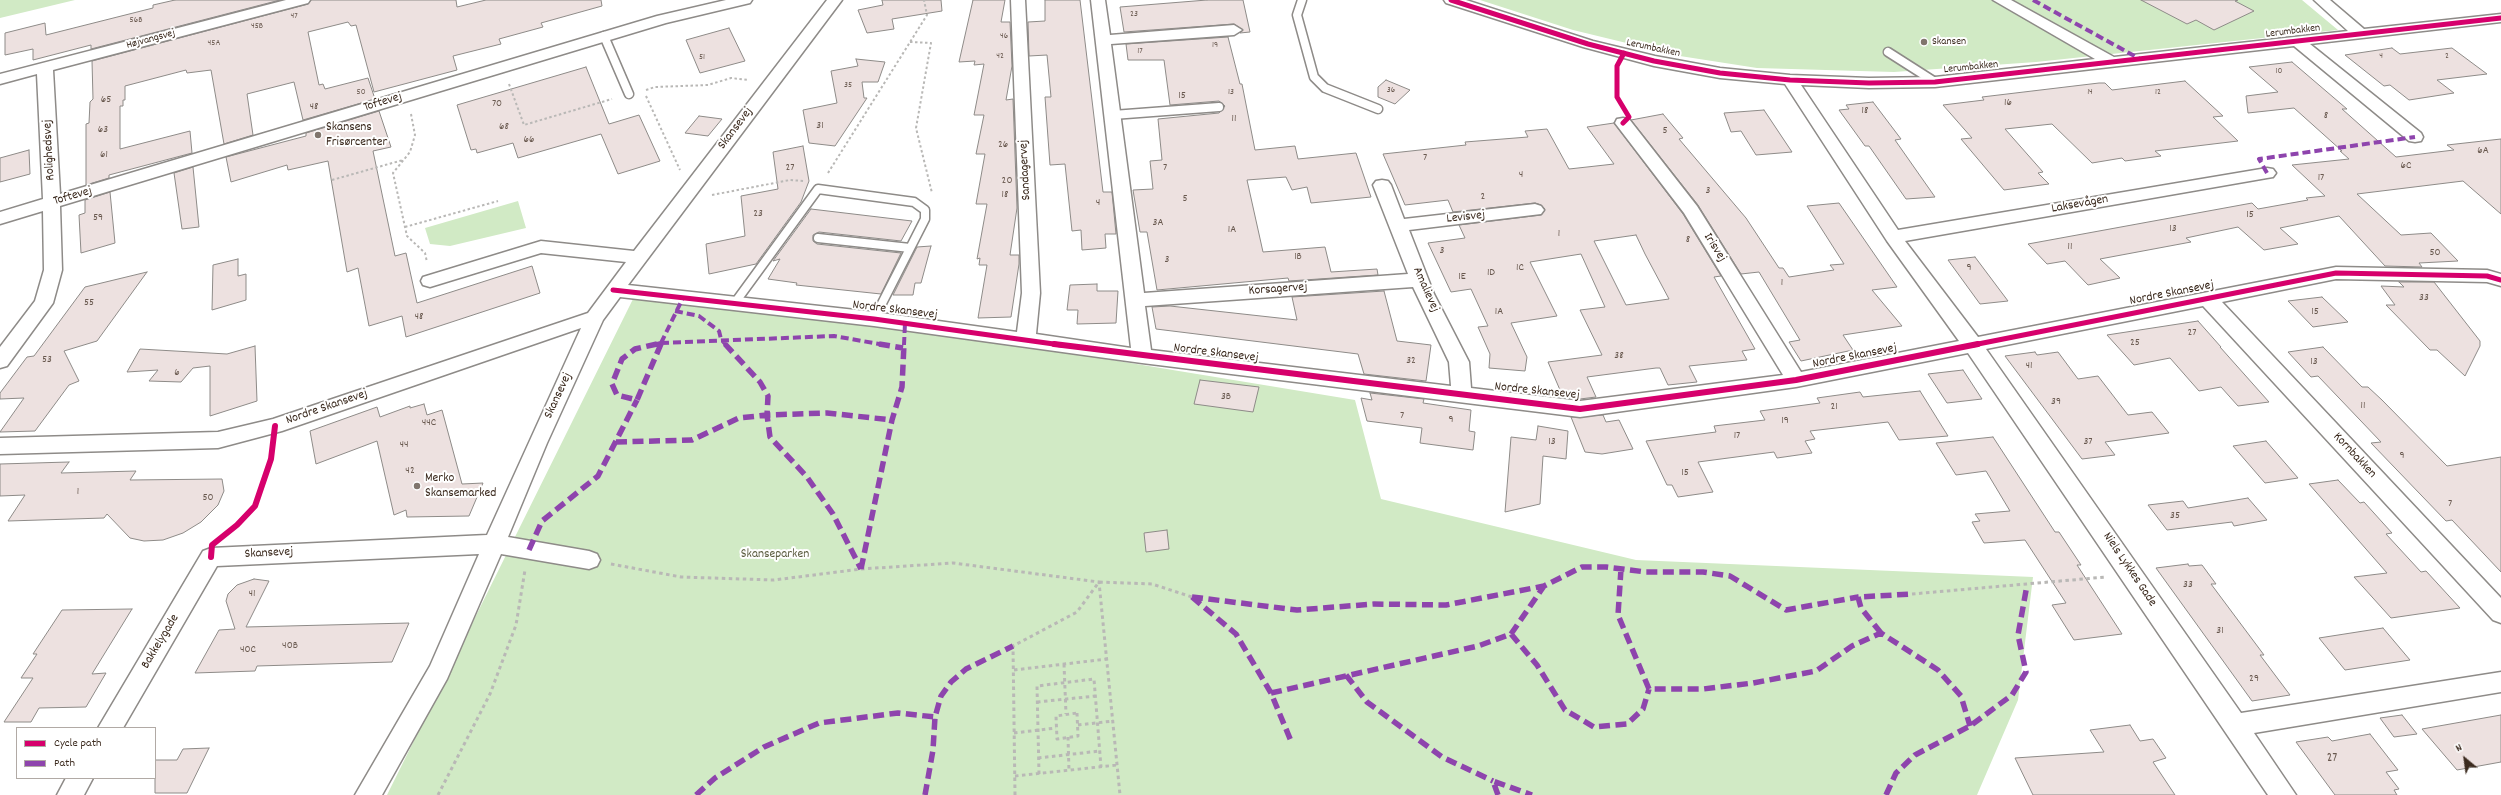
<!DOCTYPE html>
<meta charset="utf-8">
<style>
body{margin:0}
#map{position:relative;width:2501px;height:795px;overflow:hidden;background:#fff;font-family:Dekko,sans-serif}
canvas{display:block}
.legend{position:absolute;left:16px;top:727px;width:140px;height:52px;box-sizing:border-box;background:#fff;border:1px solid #b1aaa5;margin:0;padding:5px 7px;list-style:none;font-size:12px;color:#3b2a1e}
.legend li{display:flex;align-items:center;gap:8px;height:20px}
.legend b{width:20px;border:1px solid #b1aaa5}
.north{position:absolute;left:2445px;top:739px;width:40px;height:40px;-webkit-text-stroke:3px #fff;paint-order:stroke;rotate:331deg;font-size:11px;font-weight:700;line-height:16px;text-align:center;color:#3b2a1e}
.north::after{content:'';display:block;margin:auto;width:14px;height:18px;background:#3b2a1e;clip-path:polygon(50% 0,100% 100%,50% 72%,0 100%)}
</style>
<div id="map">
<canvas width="2501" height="795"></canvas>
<ul class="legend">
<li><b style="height:5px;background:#d6006c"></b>Cycle path</li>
<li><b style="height:5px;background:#8e44ad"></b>Path</li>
</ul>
<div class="north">N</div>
</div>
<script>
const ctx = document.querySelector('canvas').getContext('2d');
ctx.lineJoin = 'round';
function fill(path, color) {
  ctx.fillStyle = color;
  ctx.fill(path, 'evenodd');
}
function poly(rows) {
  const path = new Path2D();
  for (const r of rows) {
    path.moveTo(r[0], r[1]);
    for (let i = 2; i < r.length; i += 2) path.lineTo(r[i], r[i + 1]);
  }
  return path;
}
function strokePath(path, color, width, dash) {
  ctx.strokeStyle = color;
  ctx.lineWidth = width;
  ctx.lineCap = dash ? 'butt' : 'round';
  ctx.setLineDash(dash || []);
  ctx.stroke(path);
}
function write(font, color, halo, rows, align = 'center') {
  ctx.font = font + ' Dekko,sans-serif';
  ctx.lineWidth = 4;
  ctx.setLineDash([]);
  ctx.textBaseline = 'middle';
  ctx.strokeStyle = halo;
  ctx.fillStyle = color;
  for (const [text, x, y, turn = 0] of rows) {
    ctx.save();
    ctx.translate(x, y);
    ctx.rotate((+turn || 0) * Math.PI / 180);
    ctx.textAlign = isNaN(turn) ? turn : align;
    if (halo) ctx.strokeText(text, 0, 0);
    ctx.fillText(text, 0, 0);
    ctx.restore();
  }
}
const green = poly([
 [0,0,75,0,0,18],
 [1480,0,2302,0,2338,30,2036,62,1894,72,1757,68,1680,56,1573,30],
 [518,201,526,228,450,246,430,244,425,228],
 [634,297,954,334,1355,400,1381,499,1636,560,2033,577,2018,700,1977,795,387,795]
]);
const building = poly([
 [175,0,280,0,91,49,91,45,33,60,33,49,5,55,5,33,45,23,46,35,153,8,153,5,175,0],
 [311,0,456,0,457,7,486,0,601,0,602,6,541,23,543,27,499,39,501,44,453,56,457,70,374,92,356,25,351,26,348,22,308,32,319,85,323,84,325,89,368,78,375,99,303,120,294,82,247,94,253,135,224,144,211,70,187,73,186,70,125,86,125,100,123,100,123,106,120,106,120,149,190,131,192,153,109,175,109,178,86,185,86,124,89,123,90,102,93,99,92,61,308,4,311,0],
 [882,0,941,0,942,11,892,19,894,29,867,33,858,10,883,5,882,0],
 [973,0,1005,0,1001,22,1010,22,1012,66,1006,100,1013,99,1017,208,1010,255,1019,255,1019,264,1011,317,978,318,987,265,979,265,980,258,977,259,987,204,976,204,985,154,976,154,984,115,974,115,984,64,974,65,975,61,959,62,973,0],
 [1045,0,1080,0,1103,192,1112,192,1116,234,1105,234,1106,248,1082,250,1081,230,1072,231,1065,164,1050,165,1045,97,1051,97,1047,55,1029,56,1028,22,1045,21,1045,0],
 [1207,0,1243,0,1250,32,1240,33,1243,30,1234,24,1124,32,1120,7,1207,0],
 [2141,0,2238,0,2235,1,2254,11,2214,30,2196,20,2187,24,2141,0],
 [729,28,745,61,700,73,686,40,729,28],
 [1228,37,1240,84,1242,84,1255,150,1295,146,1298,159,1356,153,1371,197,1311,203,1307,187,1292,190,1286,177,1247,180,1263,252,1325,247,1331,272,1377,269,1378,275,1289,281,1288,278,1157,290,1147,232,1140,232,1133,190,1153,189,1150,161,1162,160,1158,119,1219,113,1225,106,1219,101,1170,105,1164,60,1128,60,1126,44,1228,37],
 [2392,48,2400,54,2452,48,2487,74,2437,80,2454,93,2409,100,2390,85,2384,86,2345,55,2392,48],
 [856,59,885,62,878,82,862,82,864,98,867,98,835,146,809,143,803,110,837,103,831,71,858,66,856,59],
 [2292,62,2347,109,2342,109,2396,157,2454,150,2447,145,2501,139,2501,214,2463,181,2357,194,2401,235,2431,233,2458,261,2419,263,2422,267,2385,266,2339,216,2280,228,2298,244,2264,250,2238,227,2186,238,2191,242,2100,259,2120,278,2088,285,2065,261,2047,264,2028,244,2252,203,2258,209,2308,200,2306,198,2325,196,2292,165,2349,159,2340,151,2342,151,2294,108,2248,113,2246,96,2278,92,2249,67,2292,62],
 [586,67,609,124,639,115,660,161,618,174,601,134,518,158,513,143,477,153,476,149,471,150,457,105,586,67],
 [1386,80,1410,90,1395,104,1378,97,1378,87,1386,80],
 [2185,81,2223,116,2213,117,2238,141,2155,151,2161,156,2125,161,2122,158,2092,163,2052,124,2005,129,2043,172,2038,173,2049,184,2004,190,1961,139,1972,138,1943,105,1984,100,1982,97,2099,83,2105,83,2112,90,2185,81],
 [1873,102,1901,139,1895,140,1935,197,1906,199,1869,146,1865,146,1839,110,1849,109,1846,105,1873,102],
 [1764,110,1792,152,1756,155,1741,131,1731,132,1724,113,1764,110],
 [379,111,391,147,373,151,395,256,406,253,417,303,532,266,540,293,406,337,402,316,369,326,358,268,347,272,328,161,288,170,287,165,231,182,226,157,306,136,306,133,379,111],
 [1663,114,1683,138,1679,139,1746,218,1779,268,1783,268,1789,277,1834,270,1830,265,1844,264,1807,206,1839,203,1897,287,1872,290,1902,326,1843,335,1853,350,1801,361,1789,342,1800,340,1759,272,1741,274,1698,205,1631,120,1663,114],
 [699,116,722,119,708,136,685,133,699,116],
 [1614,123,1683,214,1721,276,1714,277,1755,349,1742,351,1747,360,1689,366,1697,382,1668,385,1660,368,1656,368,1587,377,1596,397,1580,399,1563,397,1548,362,1602,355,1580,310,1605,307,1581,254,1530,262,1557,316,1511,323,1527,357,1525,371,1489,368,1490,354,1478,327,1488,326,1471,289,1451,292,1428,243,1465,238,1459,225,1541,215,1545,209,1541,205,1535,203,1453,212,1448,200,1405,205,1383,154,1466,145,1465,142,1528,137,1525,131,1547,129,1569,169,1614,164,1587,127,1614,123],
 [1636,235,1645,254,1669,299,1626,305,1594,241,1636,235],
 [803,146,809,181,801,202,756,264,709,274,706,244,745,236,741,196,778,189,773,152,803,146],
 [29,150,30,174,0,182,0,158,29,150],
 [193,167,199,227,182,229,174,173,193,167],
 [110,192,115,243,81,253,79,215,85,213,85,200,110,192],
 [811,209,912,221,901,241,819,232,813,235,813,241,817,244,901,253,881,294,796,285,797,283,768,279,780,259,773,261,811,209],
 [931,246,921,283,915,283,913,295,893,295,917,247,931,246],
 [1975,257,2008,301,1980,304,1948,260,1975,257],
 [238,259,238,276,246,274,246,300,212,310,213,265,238,259],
 [147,272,97,341,64,351,79,381,69,385,35,431,0,432,24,398,0,399,0,393,27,357,34,356,85,287,147,272],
 [2399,282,2434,282,2480,341,2480,346,2465,376,2437,350,2430,350,2386,305,2395,305,2381,286,2404,287,2399,282],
 [1097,284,1097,291,1118,291,1116,323,1077,324,1078,310,1067,310,1070,285,1097,284],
 [1384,291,1397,341,1431,345,1426,381,1364,374,1358,354,1156,329,1152,307,1170,306,1297,320,1292,297,1384,291],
 [2322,297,2348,322,2313,327,2288,301,2322,297],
 [2198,321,2221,347,2220,347,2269,402,2238,406,2221,387,2199,391,2170,358,2134,365,2107,335,2198,321],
 [255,346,257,401,210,416,210,366,193,368,181,382,149,381,158,370,127,372,140,349,227,354,255,346],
 [2323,347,2362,387,2368,387,2382,400,2447,466,2501,457,2501,572,2452,520,2446,521,2371,443,2381,442,2318,376,2311,377,2288,352,2323,347],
 [2035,352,2037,355,2058,352,2078,379,2098,376,2128,415,2152,412,2169,433,2105,442,2115,455,2082,459,2005,356,2035,352],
 [1963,370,1982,399,1947,403,1928,374,1963,370],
 [1200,380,1259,387,1253,412,1194,404,1200,380],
 [1920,391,1948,436,1899,440,1888,422,1810,431,1815,439,1805,441,1812,453,1777,458,1774,452,1698,462,1713,492,1678,497,1672,485,1667,485,1646,441,1716,432,1714,426,1765,420,1760,411,1820,403,1817,398,1860,392,1863,397,1920,391],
 [1370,393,1424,399,1423,403,1471,410,1469,431,1475,432,1473,450,1420,443,1422,428,1367,421,1361,398,1372,400,1370,393],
 [424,404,427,415,442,410,462,484,483,483,469,516,407,517,406,510,394,515,377,441,316,464,310,431,377,407,380,417,410,406,410,408,424,404],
 [1603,415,1606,422,1619,420,1633,449,1602,454,1585,452,1571,417,1603,415],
 [1538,426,1568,431,1566,459,1543,456,1540,504,1505,512,1511,437,1536,440,1538,426],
 [1993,437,2055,532,2059,532,2081,565,2077,565,2122,634,2074,640,2052,605,2066,603,2025,540,1984,543,1972,522,1980,521,1975,514,2010,511,1986,471,1956,475,1936,443,1993,437],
 [2266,441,2298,478,2265,483,2233,446,2266,441],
 [69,462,61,473,136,471,130,480,222,479,224,491,218,505,201,522,183,533,163,540,144,541,130,538,107,514,104,518,8,521,25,495,0,496,0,464,69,462],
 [2338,480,2360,503,2364,502,2392,533,2386,534,2421,572,2426,571,2460,608,2391,618,2354,577,2387,573,2309,484,2338,480],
 [2248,498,2267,520,2234,526,2232,522,2167,530,2148,505,2183,501,2188,508,2248,498],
 [1167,530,1169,549,1146,552,1144,533,1167,530],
 [2188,564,2189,566,2202,565,2216,584,2211,584,2264,655,2260,655,2290,695,2252,701,2156,568,2188,564],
 [254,579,269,581,246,627,409,623,392,662,257,666,255,671,195,673,219,630,235,629,226,601,228,594,237,585,254,579],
 [132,609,92,674,106,673,86,707,39,708,31,722,4,722,33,678,21,678,37,654,33,654,62,610,132,609],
 [2383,628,2410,660,2345,670,2319,638,2383,628],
 [2402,715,2417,734,2394,737,2380,718,2402,715],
 [2501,715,2501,762,2457,770,2422,729,2501,715],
 [2130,725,2140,741,2153,739,2166,758,2153,762,2175,795,2033,795,2015,758,2104,752,2090,730,2130,725],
 [2370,734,2398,770,2386,772,2399,789,2394,790,2397,795,2335,795,2296,742,2328,737,2332,741,2370,734],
 [209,748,187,793,155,793,155,760,177,760,183,749,209,748]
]);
const pathFar1 = poly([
 [910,42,931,43,916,128,932,193],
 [509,84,524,125,612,99],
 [646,90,655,87,708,85,731,78,749,80],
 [646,96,680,170],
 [411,114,415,135,410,152,393,173,407,236,425,253,427,262],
 [828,173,927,15,924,0],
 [332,180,403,160],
 [712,195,790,180,804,181],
 [405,227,498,201]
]);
const path = poly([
 [611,564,681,577,774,580,861,569,953,563,1099,582,1120,795],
 [1912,594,2106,577],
 [1064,664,1066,714],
 [1014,670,1107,659],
 [1037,702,1096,696],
 [1077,713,1078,736,1057,739,1056,716,1077,713],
 [1078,725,1113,721],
 [1014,733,1056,728],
 [1068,737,1069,771],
 [1038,758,1100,751],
 [1039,774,1037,686,1094,679,1101,767],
 [1015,776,1117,765],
 [438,795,490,694,516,625,525,570],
 [1015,795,1013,646,1077,612,1099,582,1152,584,1192,597]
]);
const service = poly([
 [1302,0,1297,15,1314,77,1325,88,1378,109],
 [604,36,629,94],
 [1888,52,1935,82],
 [1113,115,1219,107],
 [818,238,910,248],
 [734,304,818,189,914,202,925,210,925,219,874,319]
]);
const minor = poly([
 [286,0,310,0,308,3,53,70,60,194,657,16,726,0,752,0,750,3,666,23,60,206,62,270,53,303,7,366,0,368,0,347,35,301,44,270,43,211,0,224,0,212,43,199,37,74,0,84,0,74,286,0],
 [827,0,842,0,628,285,874,312,1017,332,1022,293,1011,0,1025,0,1040,293,1036,334,1131,348,1091,0,1105,0,1110,35,1234,25,1242,30,1234,35,1111,44,1144,293,1408,274,1373,185,1376,181,1382,180,1388,181,1391,185,1404,219,1535,204,1541,206,1544,210,1541,214,1409,230,1434,294,1469,362,1471,388,1580,401,1783,375,1684,213,1615,123,1617,119,1623,118,1629,119,1697,206,1801,372,1959,341,1887,241,1785,84,1720,78,1654,66,1583,47,1446,3,1444,0,1466,0,1593,41,1655,56,1720,68,1790,75,1869,78,1935,77,2095,59,1993,0,2011,0,2114,57,2348,31,2314,0,2330,0,2364,29,2501,14,2501,22,2310,44,2421,133,2423,137,2421,141,2415,142,2409,141,2294,46,1935,87,1869,88,1801,85,1898,230,2267,168,2273,169,2276,173,2273,177,2267,178,1905,241,1978,337,2336,267,2487,270,2501,274,2501,286,2487,282,2336,279,2222,302,2501,598,2501,623,2493,620,2203,306,1986,349,2241,713,2501,672,2501,692,2254,733,2296,795,2268,795,1968,353,1796,387,1580,417,1142,363,874,326,620,297,603,320,547,443,508,537,589,551,597,554,600,560,597,566,589,569,501,554,447,679,382,795,355,795,430,666,479,554,217,566,123,728,98,728,203,551,211,548,487,535,581,328,282,431,218,448,0,454,0,438,218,432,273,419,588,313,626,262,541,253,430,287,423,285,421,281,423,277,541,241,634,251,827,0],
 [1413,287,1449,362,1451,386,1151,350,1145,306,1413,287],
 [66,778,93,778,84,795,57,795,66,778]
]);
const quietFar1 = poly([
 [2033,0,2140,59],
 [2267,173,2259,159,2415,137],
 [675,311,699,316,719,331,721,339,726,345],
 [661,343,683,298],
 [661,343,834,336,885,345],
 [653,345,661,343],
 [660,345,661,343],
 [904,345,905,323]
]);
const quiet = poly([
 [657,344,635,349,622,359,612,384,617,395,637,400,661,344],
 [725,344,760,382,768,396,767,415,770,437,807,477,833,514,861,569],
 [879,344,903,348],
 [616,442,692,440,739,418,767,415,827,413,892,420],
 [529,550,542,521,598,476,637,400],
 [861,569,892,420,902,387,904,344],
 [1621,569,1618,615,1649,689,1703,689,1753,683,1816,671,1852,646,1881,633,1938,670,1961,696,1970,726],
 [1192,597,1297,610,1374,604,1446,605,1544,586,1582,567,1606,567,1646,572,1703,572,1730,576,1786,610,1858,597],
 [1192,597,1236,634,1271,693,1291,741],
 [1881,633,1861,608,1858,597,1912,594],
 [1511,634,1544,586],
 [1346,675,1367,702,1442,757,1493,781],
 [1271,693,1478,646,1511,634,1537,665,1565,710,1594,727,1627,724,1643,709,1649,689],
 [696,795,715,778,764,747,819,723,898,713,935,717],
 [925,795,933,750,935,717,941,696,951,682,966,669,1013,646],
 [1498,795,1493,781,1532,795],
 [1886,795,1896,773,1915,755,1970,726,2012,695,2026,672,2018,635,2027,585]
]);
const cyclewayFar1 = poly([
 [1451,0,1588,44,1654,61,1720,73,1790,80,1869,83,1935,82,2501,18],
 [1623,123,1629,117,1617,97,1617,66,1624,53],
 [613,290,874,319,1061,345],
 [1973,345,2336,273,2487,276,2501,280]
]);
const cycleway = poly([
 [1054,344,1580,409,1796,380,1978,344],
 [211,557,212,545,237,525,255,506,271,459,275,426]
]);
const markers = [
 [1924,42,4,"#80756d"],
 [318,135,4,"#80756d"],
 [417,486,4,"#80756d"]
];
const farNumbernames = [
 ["23",1134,15],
 ["47",294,17],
 ["56B",136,21],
 ["45B",257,27],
 ["46",1004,37],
 ["45A",214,44],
 ["19",1215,46],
 ["17",1140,52],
 ["42",1000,57],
 ["4",2381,57],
 ["2",2447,57],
 ["51",702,58],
 ["10",2279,72],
 ["35",848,86],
 ["36",1391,91],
 ["50",361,93],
 ["13",1231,93],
 ["14",2090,93],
 ["12",2158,93]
];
const farStreetnames = [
 ["Lerumbakken",2293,32,-7],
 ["Højvangsvej",151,40,-15],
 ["Lerumbakken",1653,49,12],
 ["Lerumbakken",1971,68,-6]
];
const farPoinames = [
 ["Skansen",1932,42]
];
const numberNames = [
 ["15",1182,96],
 ["65",106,100],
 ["16",2008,103],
 ["70",497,104],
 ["48",314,107],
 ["18",1865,111],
 ["8",2326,116],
 ["11",1234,119],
 ["31",820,126],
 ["68",504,127],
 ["63",103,130],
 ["5",1665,131],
 ["66",529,140],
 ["26",1003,145],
 ["6A",2483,151],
 ["61",104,155],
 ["7",1425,158],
 ["6C",2406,166],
 ["27",790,168],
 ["7",1165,168],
 ["4",1521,175],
 ["17",2321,178],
 ["20",1007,181],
 ["3",1708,191],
 ["18",1005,195],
 ["2",1483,197],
 ["5",1185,199],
 ["4",1098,203],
 ["23",758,214],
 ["15",2250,215],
 ["59",98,218],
 ["3A",1158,223],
 ["13",2173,229],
 ["1A",1232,230],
 ["1",1559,234],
 ["8",1688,240],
 ["11",2070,247],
 ["3",1442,251],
 ["50",2435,253],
 ["1B",1298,257],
 ["3",1167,260],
 ["1C",1520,268],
 ["9",1969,268],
 ["1D",1491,273],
 ["1E",1462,277],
 ["1",1782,283],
 ["33",2424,298],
 ["55",89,303],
 ["1A",1499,312],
 ["15",2315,312],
 ["48",419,317],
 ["27",2192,333],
 ["25",2135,343],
 ["38",1619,356],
 ["53",47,360],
 ["32",1411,361],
 ["13",2314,362],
 ["41",2029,366],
 ["6",177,373],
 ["3B",1226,397],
 ["39",2056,402],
 ["11",2363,406],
 ["21",1834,407],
 ["7",1402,416],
 ["9",1451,420],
 ["19",1785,421],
 ["44C",429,423],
 ["17",1737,436],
 ["13",1552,442],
 ["37",2088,442],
 ["44",404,445],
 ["9",2402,456],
 ["42",410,471],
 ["15",1685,473],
 ["1",78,492],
 ["50",208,498],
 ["7",2450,504],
 ["35",2175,516],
 ["33",2188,585],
 ["41",252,594],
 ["31",2220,631],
 ["40B",290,646],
 ["40C",248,650],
 ["29",2254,679]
];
const streetNames = [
 ["Toftevej",383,103,-17],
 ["Skansevej",736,129,-53],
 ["Rolighedsvej",50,150,-93],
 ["Sandagervej",1026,170,-93],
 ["Toftevej",73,197,-16],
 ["Laksevågen",2080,205,-10],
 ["Levisvej",1466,218,-6],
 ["Irisvej",1714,248,58],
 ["Korsagervej",1278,290,-4],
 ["Amalievej",1425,290,66],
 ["Nordre Skansevej",2172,294,-11],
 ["Nordre Skansevej",895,311,7],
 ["Nordre Skansevej",1216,354,7],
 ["Nordre Skansevej",1855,357,-11],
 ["Nordre Skansevej",1537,392,6],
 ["Skansevej",559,396,-65],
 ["Nordre Skansevej",327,408,-19],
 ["Kornbakken",2354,456,47],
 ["Skansevej",269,554,-3],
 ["Niels Lykkes Gade",2129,570,56],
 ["Bakkelygade",161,642,-59]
];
const poiNames = [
 ["Skansens",326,128],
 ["Frisørcenter",326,143],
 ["Merko",425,479],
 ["Skansemarked",425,494]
];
const parkNames = [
 ["Skanseparken",775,555]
];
const nearNumbernames = [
 ["27",2332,759]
];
fill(green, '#d1eac5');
fill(building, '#ede1e0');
strokePath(building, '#8e8b88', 1);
strokePath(service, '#8e8b88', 11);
strokePath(minor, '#8e8b88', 3);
strokePath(pathFar1, '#b9b8b6', 2, [2.5, 2.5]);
strokePath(path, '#b9b8b6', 3, [3.5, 3.5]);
strokePath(service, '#fff', 8);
fill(minor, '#fff');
strokePath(quietFar1, '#8e44ad', 4, [8, 4]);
strokePath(quiet, '#8e44ad', 5.5, [11, 5.5]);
strokePath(cyclewayFar1, '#d6006c', 5);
strokePath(cycleway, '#d6006c', 6);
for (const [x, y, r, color] of markers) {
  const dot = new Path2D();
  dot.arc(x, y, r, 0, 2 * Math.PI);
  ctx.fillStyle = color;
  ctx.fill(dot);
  strokePath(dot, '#fff', 1.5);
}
write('9px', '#68584e', null, farNumbernames);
write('11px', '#3b2a1e', '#fff', farStreetnames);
write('11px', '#3b2a1e', '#fff', farPoinames, 'left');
write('11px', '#68584e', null, numberNames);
write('13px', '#3b2a1e', '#fff', streetNames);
write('13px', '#3b2a1e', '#fff', poiNames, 'left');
write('13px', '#5d5e42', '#fff', parkNames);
write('13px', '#68584e', null, nearNumbernames);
</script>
